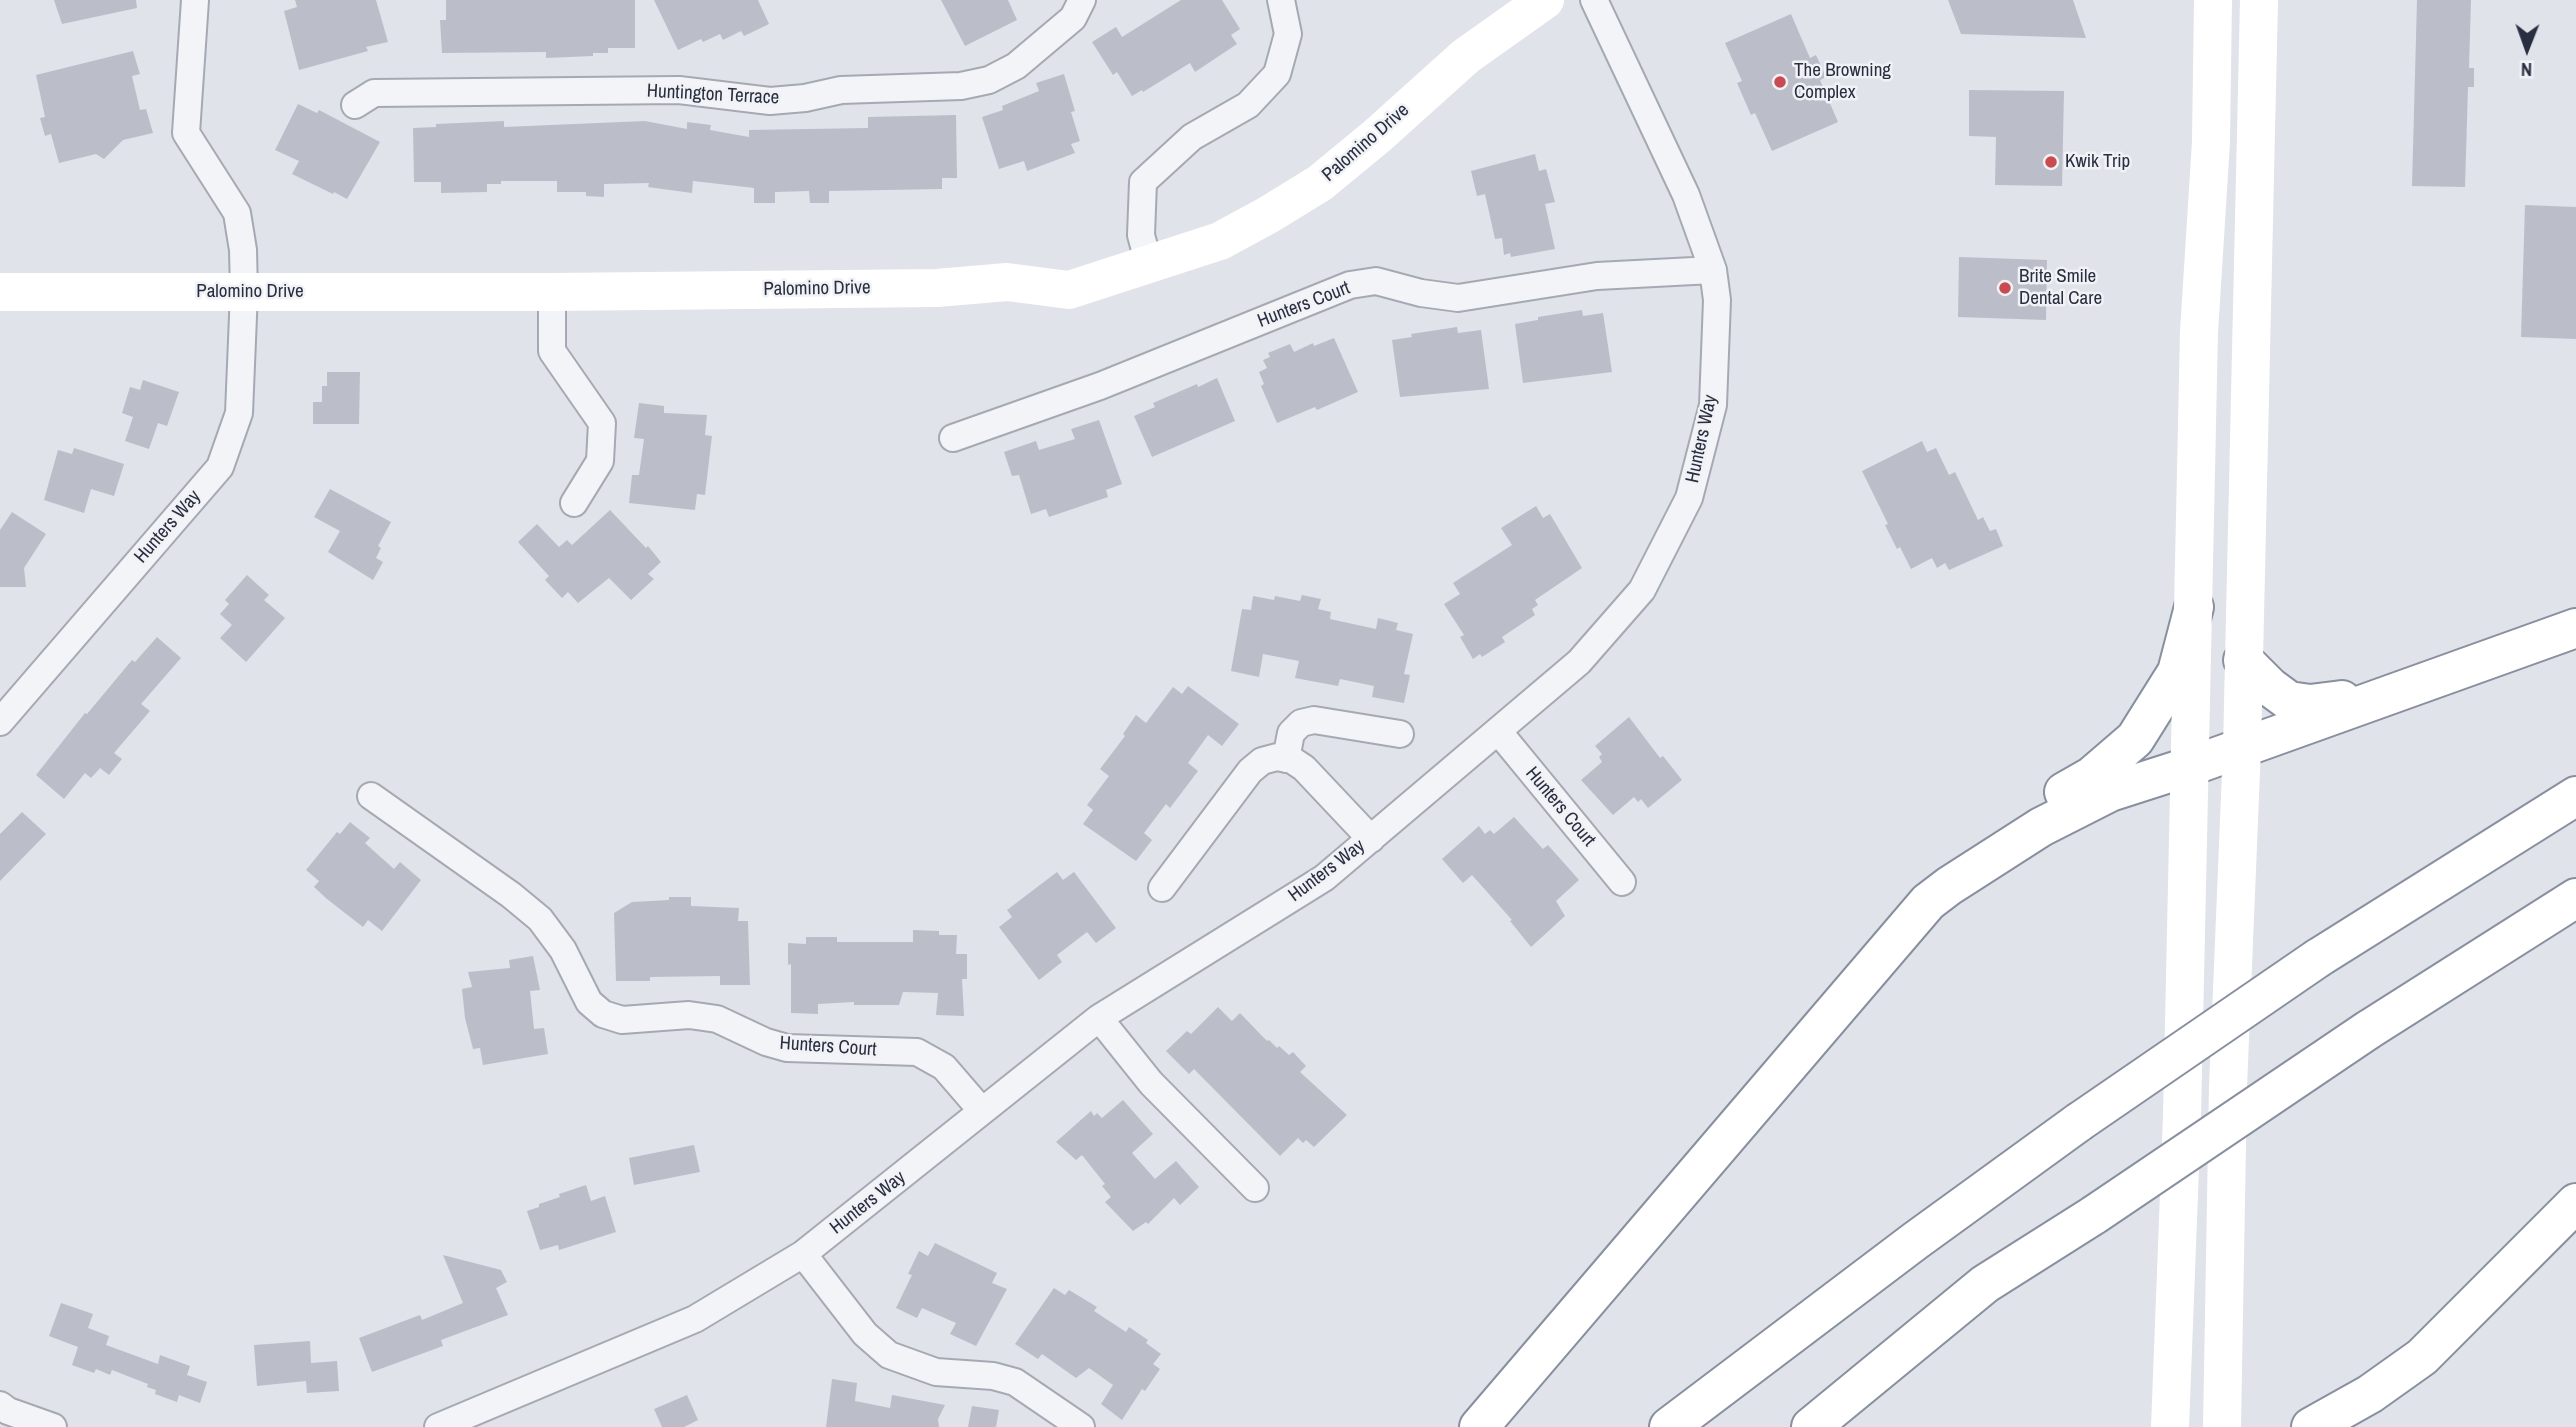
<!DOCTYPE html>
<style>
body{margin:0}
#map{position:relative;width:2576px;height:1427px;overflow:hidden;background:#e0e3e9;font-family:"Archivo Narrow",sans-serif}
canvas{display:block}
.north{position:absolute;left:2492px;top:14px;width:70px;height:70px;-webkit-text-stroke:5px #f0f2f6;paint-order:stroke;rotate:181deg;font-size:19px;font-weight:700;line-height:28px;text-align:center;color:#292f40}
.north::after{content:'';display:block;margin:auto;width:24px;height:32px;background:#292f40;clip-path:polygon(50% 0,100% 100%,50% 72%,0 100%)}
</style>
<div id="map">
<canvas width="2576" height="1427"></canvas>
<div class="north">N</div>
</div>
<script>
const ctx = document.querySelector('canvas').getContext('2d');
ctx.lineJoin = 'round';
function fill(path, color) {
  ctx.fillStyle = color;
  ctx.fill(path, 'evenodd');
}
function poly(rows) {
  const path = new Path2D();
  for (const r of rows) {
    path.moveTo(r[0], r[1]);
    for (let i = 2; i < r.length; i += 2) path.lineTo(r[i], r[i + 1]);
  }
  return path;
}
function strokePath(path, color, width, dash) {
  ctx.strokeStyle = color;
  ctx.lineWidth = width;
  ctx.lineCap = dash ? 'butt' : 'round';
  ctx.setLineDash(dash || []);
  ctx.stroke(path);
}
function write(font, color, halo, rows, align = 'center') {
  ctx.font = font + ' "Archivo Narrow",sans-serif';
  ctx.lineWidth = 5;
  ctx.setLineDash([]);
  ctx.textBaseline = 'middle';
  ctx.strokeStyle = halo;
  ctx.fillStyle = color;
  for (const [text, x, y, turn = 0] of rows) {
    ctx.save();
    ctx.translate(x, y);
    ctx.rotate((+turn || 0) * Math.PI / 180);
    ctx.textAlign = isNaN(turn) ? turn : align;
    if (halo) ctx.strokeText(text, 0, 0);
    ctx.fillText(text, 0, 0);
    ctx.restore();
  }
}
const building = poly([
 [54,0,136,0,137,8,62,24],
 [295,0,376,0,388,42,366,47,368,51,299,70,284,11,297,7],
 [446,0,635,0,635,48,608,48,608,53,593,53,593,56,546,58,546,52,442,53,440,20,446,20],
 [654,0,758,0,769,24,744,36,741,31,723,40,720,34,703,42,701,39,678,50],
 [941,0,1008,0,1017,20,965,46],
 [1181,0,1222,0,1240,29,1231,35,1237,44,1195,72,1190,63,1143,92,1142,90,1132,96,1117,72,1113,75,1092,42,1116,27,1122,37],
 [1948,0,2073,0,2086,38,1961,34],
 [2417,0,2471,0,2469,68,2474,68,2474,87,2468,87,2465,187,2412,186],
 [1791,14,1810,58,1816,55,1826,77,1820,80,1838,122,1772,151,1755,113,1751,115,1737,83,1742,81,1725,43],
 [133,51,140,74,132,76,140,110,146,109,153,133,123,140,104,159,96,154,59,163,51,134,45,136,40,118,45,117,36,75],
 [1064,74,1075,111,1071,112,1080,141,1071,144,1075,153,1027,171,1024,161,999,169,982,117,1003,110,1002,106,1039,91,1036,83],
 [1969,90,2064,91,2062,186,1995,185,1996,137,1969,136],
 [298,104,317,113,319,110,380,142,347,199,334,192,333,194,292,174,299,161,275,150],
 [956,115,957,178,942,178,942,189,829,191,829,203,810,203,809,191,775,192,775,203,754,203,754,188,693,181,692,193,648,187,649,183,604,184,604,197,586,196,586,192,557,192,557,181,501,181,501,184,487,184,487,192,441,193,441,182,414,182,413,128,436,127,436,124,504,121,504,127,645,121,687,129,687,122,711,125,710,130,749,137,749,130,868,128,868,117],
 [1535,154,1539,171,1546,169,1555,202,1545,204,1555,249,1511,257,1510,253,1504,255,1502,238,1495,239,1485,194,1477,196,1471,171],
 [2525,205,2576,207,2576,339,2521,337],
 [1959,257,2047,260,2046,320,1958,317],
 [1582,310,1583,316,1603,313,1612,372,1523,383,1515,324,1538,320,1538,317],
 [1457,327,1458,333,1481,330,1489,389,1400,397,1392,340,1412,337,1411,334],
 [1334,338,1358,392,1317,410,1315,407,1277,423,1261,386,1264,384,1259,372,1267,368,1263,360,1270,357,1268,353,1290,344,1294,352,1313,343,1314,346],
 [327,372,360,372,359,424,313,424,313,402,322,402,322,386,327,386],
 [1217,378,1235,421,1152,457,1134,416,1155,407,1153,403,1197,384,1198,387],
 [143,380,179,392,167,426,158,423,149,449,125,441,133,417,122,413,130,387,140,390],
 [639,403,664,406,664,413,707,415,705,435,712,436,705,495,697,494,695,510,629,503,632,475,639,475,644,439,634,438],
 [1099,420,1122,484,1106,490,1108,497,1049,517,1046,509,1031,514,1019,475,1012,476,1004,452,1036,441,1039,450,1075,439,1071,429],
 [1922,441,1927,452,1936,448,1949,475,1955,472,1978,520,1983,517,1990,531,1996,529,2003,546,1949,570,1945,563,1937,568,1932,558,1911,569,1900,547,1897,549,1885,525,1888,524,1862,471],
 [74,448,124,464,114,496,91,489,84,513,44,500,58,450,72,454],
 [330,489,391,522,378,546,381,548,376,558,383,562,373,580,328,552,340,531,314,517],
 [1536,506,1543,518,1550,514,1582,568,1535,600,1538,605,1532,609,1535,615,1502,637,1505,642,1482,657,1480,654,1473,659,1460,637,1464,635,1444,604,1460,594,1453,583,1512,545,1501,528],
 [610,510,646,548,648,546,661,562,648,574,654,579,631,600,609,578,578,603,568,592,562,598,545,580,549,576,518,542,537,524,559,547,567,540,572,545],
 [12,512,46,534,24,568,26,587,0,587,0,530],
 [247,575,269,595,264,600,285,618,246,662,220,638,232,625,220,614,229,604,225,600],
 [1302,595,1321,599,1318,609,1331,612,1330,619,1376,629,1378,618,1398,623,1396,630,1413,634,1404,674,1410,675,1404,703,1372,697,1374,686,1340,679,1338,686,1295,678,1299,661,1263,654,1259,677,1231,671,1242,609,1251,610,1253,596,1274,600,1275,596,1300,601],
 [157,637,181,658,141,704,150,711,114,753,122,759,109,775,100,768,91,778,85,773,64,799,36,775,85,713,87,714,132,660,135,662],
 [1188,686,1239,724,1222,746,1208,735,1188,763,1198,771,1170,808,1166,804,1144,833,1152,840,1136,861,1083,824,1093,810,1087,805,1109,776,1100,769,1125,736,1123,734,1136,715,1146,723,1173,687,1182,694],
 [1629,717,1660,758,1663,756,1682,780,1648,808,1641,799,1638,802,1634,797,1613,815,1581,780,1602,762,1599,757,1602,754,1595,746],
 [22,812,46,834,0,881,0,834],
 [1514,817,1543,849,1548,845,1579,880,1556,901,1565,916,1531,947,1510,921,1512,920,1472,875,1463,883,1442,859,1479,826,1485,834,1490,830,1494,834],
 [350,822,370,838,365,843,394,869,400,862,421,880,382,931,368,920,363,927,327,899,314,887,319,881,306,870,337,832,340,834],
 [1057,872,1063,880,1074,872,1116,928,1096,943,1087,932,1057,955,1062,962,1039,980,999,927,1012,917,1007,910],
 [669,897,691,897,691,906,739,908,738,921,748,921,750,985,720,985,720,976,650,977,650,981,616,981,614,913,632,902,669,900],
 [913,930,939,931,939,935,957,935,956,954,967,954,967,979,962,979,964,1016,936,1015,938,993,903,992,899,1005,854,1005,854,1002,818,1004,818,1014,791,1013,791,964,788,965,788,943,806,944,806,937,837,937,837,942,913,942],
 [533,956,540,990,530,991,534,1029,544,1028,548,1054,483,1065,480,1048,473,1049,465,1018,462,989,472,987,468,972,510,968,509,960],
 [1218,1007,1232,1021,1240,1013,1267,1041,1269,1040,1277,1048,1279,1046,1289,1055,1293,1052,1306,1066,1300,1072,1347,1115,1314,1147,1306,1140,1303,1143,1298,1138,1280,1156,1194,1069,1189,1074,1166,1051,1187,1031,1191,1034],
 [1123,1100,1153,1134,1132,1153,1155,1179,1176,1161,1199,1187,1180,1205,1174,1198,1148,1224,1146,1222,1133,1231,1105,1202,1111,1197,1102,1186,1105,1184,1082,1155,1076,1160,1056,1142,1091,1111,1094,1116,1097,1113,1102,1118],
 [694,1145,700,1172,634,1185,629,1158],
 [586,1185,591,1201,605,1196,616,1232,559,1250,558,1245,540,1250,527,1211,539,1207,539,1204,560,1197,559,1194],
 [935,1243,997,1273,992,1283,1007,1289,976,1346,950,1334,956,1323,922,1308,917,1318,896,1308,912,1275,908,1274,919,1251,928,1256],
 [443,1255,501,1270,507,1282,496,1288,508,1315,441,1340,443,1346,372,1372,359,1338,420,1315,422,1320,463,1303],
 [1054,1288,1065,1295,1069,1290,1097,1307,1094,1311,1126,1332,1129,1327,1148,1340,1146,1343,1161,1354,1153,1364,1160,1369,1145,1391,1142,1389,1122,1420,1101,1404,1113,1385,1089,1368,1076,1378,1042,1354,1038,1359,1015,1344],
 [61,1303,93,1314,88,1328,109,1336,106,1345,158,1364,160,1355,190,1366,187,1375,207,1382,200,1403,179,1395,177,1402,155,1394,156,1390,147,1387,148,1384,112,1370,110,1375,96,1369,94,1373,72,1365,78,1347,49,1336],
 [310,1341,311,1363,337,1361,339,1391,307,1393,306,1381,257,1386,254,1345],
 [832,1379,857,1383,855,1401,890,1408,892,1395,945,1405,938,1419,939,1427,826,1427],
 [687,1395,698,1420,684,1427,662,1427,654,1409],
 [972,1406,999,1410,996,1427,968,1427]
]);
const street = poly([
 [355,105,374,93,679,90,770,101,805,98,841,90,961,86,989,80,1016,66,1073,18,1082,0],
 [1149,265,1141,235,1143,182,1192,137,1248,105,1277,74,1288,34,1281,0],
 [552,292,552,351,602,423,600,461,574,503],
 [953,438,1100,386,1350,285,1376,281,1421,293,1458,298,1597,276,1713,270],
 [0,722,220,467,239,413,244,292,243,250,237,213,186,133,195,0],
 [1498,731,1622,882],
 [1286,759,1291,733,1301,723,1314,720,1400,734],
 [371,796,511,895,540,919,563,950,589,1002,603,1014,622,1020,689,1015,717,1019,766,1042,787,1048,917,1052,944,1067,982,1111],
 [1162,888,1250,771,1262,761,1277,757,1292,760,1304,768,1371,839],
 [1099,1018,1151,1083,1255,1188],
 [803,1254,865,1334,889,1355,936,1372,993,1376,1015,1382,1081,1427],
 [0,1405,8,1411,53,1427],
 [438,1427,695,1319,803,1254,1099,1018,1324,878,1579,662,1642,590,1689,498,1713,405,1717,300,1713,270,1686,195,1594,0]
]);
const secondary = poly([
 [0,292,552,292,937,288,1007,282,1069,290,1220,241,1268,215,1320,183,1377,136,1466,56,1545,0],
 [2170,1427,2182,1116,2199,332,2211,142,2213,0],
 [2222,1427,2228,1087,2242,748,2259,0]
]);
const highway = poly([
 [2243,660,2270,687,2289,701,2310,704,2342,700],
 [2064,792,2092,776,2135,739,2177,672,2194,607],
 [2318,958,2576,796],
 [2368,1030,2576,898],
 [1479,1427,1928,902,1949,886,2041,827,2110,792,2191,766,2576,628],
 [1669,1427,1915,1241,2079,1122],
 [1811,1427,1985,1284,2094,1215],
 [2311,1427,2370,1394,2422,1357,2576,1203]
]);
const highwayBridge = poly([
 [2079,1122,2318,958],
 [2094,1215,2368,1030]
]);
const markers = [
 [1780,82,7,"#c94a50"],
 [2051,162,7,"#c94a50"],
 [2005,288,7,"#c94a50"]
];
const poiNames = [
 ["The Browning",1794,71],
 ["Complex",1794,93],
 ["Kwik Trip",2065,162],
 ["Brite Smile",2019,277],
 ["Dental Care",2019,299]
];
const streetNames = [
 ["Huntington Terrace",713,95,3],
 ["Palomino Drive",1366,143,-41],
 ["Palomino Drive",817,289,-1],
 ["Palomino Drive",250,292],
 ["Hunters Court",1304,305,-21],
 ["Hunters Way",1702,439,-78],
 ["Hunters Way",168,527,-49],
 ["Hunters Court",1560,807,50],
 ["Hunters Way",1327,871,-37],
 ["Hunters Court",828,1047,4],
 ["Hunters Way",868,1203,-38]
];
fill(building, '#bbbec8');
strokePath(street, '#a5a9b3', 30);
strokePath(highway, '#888f9f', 42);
strokePath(street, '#f3f4f7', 26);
strokePath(secondary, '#fff', 38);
strokePath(highway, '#fff', 38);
strokePath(highwayBridge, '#888f9f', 42, []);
strokePath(highwayBridge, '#fff', 38);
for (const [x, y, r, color] of markers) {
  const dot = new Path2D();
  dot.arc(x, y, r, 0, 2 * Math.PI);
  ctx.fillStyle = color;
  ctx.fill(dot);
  strokePath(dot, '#f0f2f6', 2.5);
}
write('19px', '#292f40', '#f0f2f6', poiNames, 'left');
write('19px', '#292f40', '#f0f2f6', streetNames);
</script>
